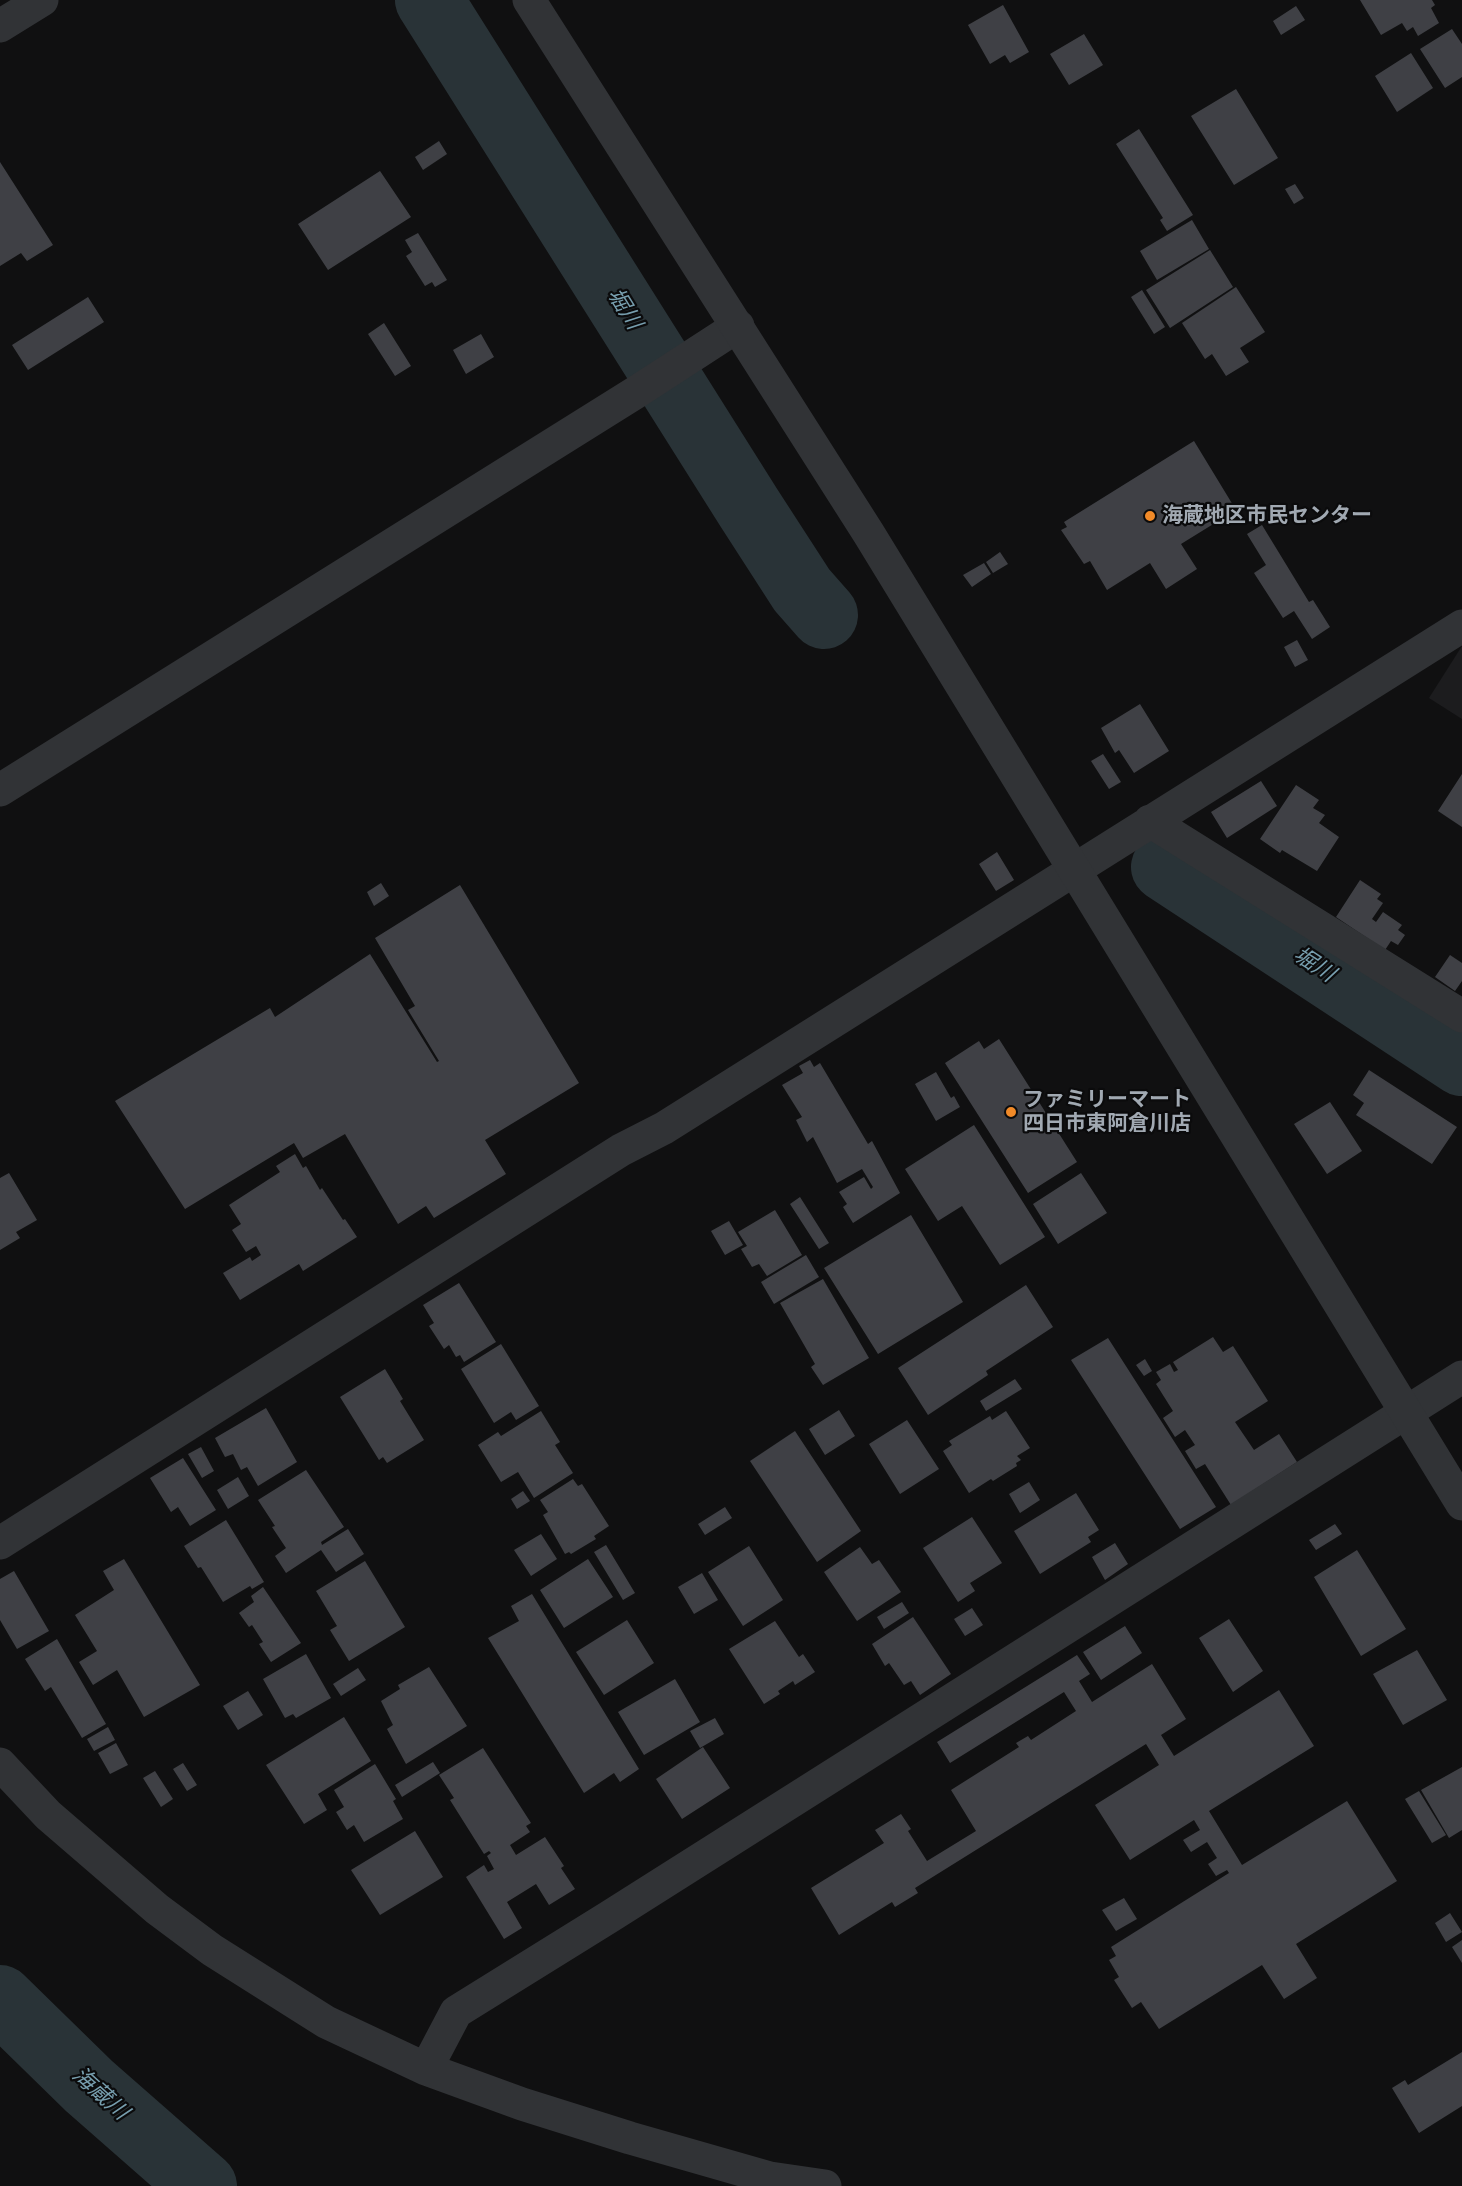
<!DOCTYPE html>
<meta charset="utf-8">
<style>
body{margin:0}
canvas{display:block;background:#101011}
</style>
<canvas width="1462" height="2186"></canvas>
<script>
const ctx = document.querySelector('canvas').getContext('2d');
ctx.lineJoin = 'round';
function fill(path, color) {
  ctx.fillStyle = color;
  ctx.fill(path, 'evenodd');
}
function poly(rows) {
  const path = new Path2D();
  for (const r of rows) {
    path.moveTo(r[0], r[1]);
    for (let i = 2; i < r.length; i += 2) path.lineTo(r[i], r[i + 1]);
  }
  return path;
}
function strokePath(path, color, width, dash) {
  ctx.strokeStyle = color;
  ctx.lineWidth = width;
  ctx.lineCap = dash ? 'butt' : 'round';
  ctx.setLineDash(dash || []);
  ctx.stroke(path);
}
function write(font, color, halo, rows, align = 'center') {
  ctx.font = font + ' "PT Sans Narrow","Noto Sans JP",sans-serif';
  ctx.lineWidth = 4.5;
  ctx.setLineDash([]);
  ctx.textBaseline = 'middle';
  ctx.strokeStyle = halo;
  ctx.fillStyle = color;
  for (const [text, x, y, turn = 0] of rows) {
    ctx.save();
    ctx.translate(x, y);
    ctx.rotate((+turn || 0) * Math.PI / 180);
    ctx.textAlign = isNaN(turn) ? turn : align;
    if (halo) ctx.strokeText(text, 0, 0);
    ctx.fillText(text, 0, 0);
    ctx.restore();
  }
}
const built = poly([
 [1462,646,1462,719,1429,698]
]);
const river = poly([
 [429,0,749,508,802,590,824,615],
 [1165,867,1462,1062],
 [0,1999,89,2086,203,2186]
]);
const building = poly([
 [1360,0,1432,0,1435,5,1431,8,1439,23,1418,36,1413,27,1407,31,1402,23,1381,35],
 [1003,5,1029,52,1010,63,1005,55,990,64,968,25],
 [1296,6,1305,20,1281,35,1273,21],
 [1452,29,1462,44,1462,77,1445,88,1420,49],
 [1084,34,1103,65,1069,85,1050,54],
 [1411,53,1433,88,1397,112,1375,76],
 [1236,89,1278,158,1234,185,1191,116],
 [1139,129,1193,215,1167,231,1160,220,1163,218,1116,144],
 [439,141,447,154,423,170,415,157],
 [0,162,53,245,27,261,21,253,0,266],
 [380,171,411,217,328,270,298,224],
 [1295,184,1304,198,1294,204,1285,189],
 [1192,220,1209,249,1157,280,1140,251],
 [418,233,447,280,435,287,432,282,425,286,406,256,412,252,405,240],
 [1210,250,1233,287,1170,328,1146,290],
 [1236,287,1265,332,1240,348,1249,362,1226,376,1212,354,1205,359,1182,323],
 [1142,290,1165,327,1154,334,1131,297],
 [88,297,104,322,28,370,12,345],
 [384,323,411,366,395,376,368,334],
 [481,334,494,357,466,374,453,350],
 [1194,441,1236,510,1181,544,1197,569,1166,589,1150,563,1107,590,1090,561,1084,564,1061,530,1067,527,1064,522],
 [1262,525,1309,602,1313,600,1330,627,1312,639,1294,611,1283,618,1254,573,1266,565,1247,534],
 [1000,552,1008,564,993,573,986,562],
 [984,563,991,574,972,587,963,575],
 [1297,640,1308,660,1295,667,1284,647],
 [1140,704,1169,751,1134,773,1119,750,1115,753,1101,728],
 [1103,754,1121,782,1109,789,1091,761],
 [1462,774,1462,827,1438,811],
 [1261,781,1277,806,1227,838,1211,812],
 [1296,785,1319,800,1313,808,1325,815,1319,823,1339,837,1317,871,1282,850,1280,853,1260,839],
 [997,852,1014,880,996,891,979,864],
 [1360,880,1381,894,1377,899,1383,903,1372,919,1376,922,1383,912,1402,925,1398,930,1405,935,1398,945,1391,941,1385,950,1336,917],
 [381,883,389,896,374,906,367,892],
 [460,885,579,1083,485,1140,506,1174,434,1218,426,1206,398,1224,345,1134,303,1158,294,1143,185,1209,115,1101,270,1008,275,1017,370,954,437,1062,439,1061,408,1010,415,1006,375,938],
 [1450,955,1462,963,1462,981,1455,991,1435,977],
 [999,1039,1077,1162,1028,1193,945,1063,979,1041,984,1049],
 [810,1060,814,1067,820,1063,868,1144,872,1141,900,1193,853,1223,843,1207,847,1204,839,1192,864,1177,871,1189,873,1187,862,1169,837,1183,813,1137,807,1142,796,1120,802,1117,782,1085,803,1073,799,1066],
 [1369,1070,1457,1127,1432,1164,1356,1115,1364,1103,1353,1095],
 [936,1072,951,1098,954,1096,960,1107,936,1121,915,1084],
 [1330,1102,1362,1151,1327,1174,1294,1124],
 [974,1125,1045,1237,1000,1265,962,1206,938,1221,905,1169],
 [295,1154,303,1168,306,1166,320,1190,322,1188,343,1220,345,1219,357,1237,303,1271,299,1264,240,1300,223,1273,250,1257,252,1261,261,1255,256,1246,246,1252,232,1230,241,1224,229,1205,280,1172,276,1166],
 [9,1173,37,1220,16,1232,20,1238,0,1250,0,1178],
 [1081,1173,1107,1213,1058,1244,1033,1204],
 [800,1197,829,1243,819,1249,790,1204],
 [775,1210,802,1255,767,1276,759,1264,752,1267,741,1249,747,1246,738,1232],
 [911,1215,963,1302,878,1354,824,1268],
 [729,1221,743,1245,725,1255,711,1231],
 [806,1255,819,1277,774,1304,761,1282],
 [823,1279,869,1358,823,1385,811,1367,815,1364,780,1303],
 [459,1283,496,1342,464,1362,460,1355,456,1357,449,1345,444,1349,429,1326,434,1323,423,1305],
 [1026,1285,1053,1327,986,1371,988,1375,928,1415,898,1368],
 [1213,1337,1223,1352,1233,1346,1268,1401,1235,1422,1254,1450,1279,1434,1297,1462,1231,1505,1205,1464,1196,1469,1185,1451,1195,1445,1185,1430,1175,1437,1163,1418,1173,1411,1156,1384,1161,1380,1156,1372,1170,1364,1174,1372,1178,1370,1173,1362],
 [1108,1338,1216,1507,1180,1529,1071,1360],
 [501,1344,539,1406,516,1420,511,1412,494,1423,461,1369],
 [1145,1359,1152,1371,1144,1376,1136,1365],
 [385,1369,403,1399,400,1401,424,1440,387,1463,383,1457,379,1460,340,1397],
 [1015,1379,1022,1389,986,1411,980,1401],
 [266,1408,297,1462,258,1486,247,1467,241,1470,233,1454,225,1457,215,1438],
 [839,1410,855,1436,825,1455,809,1429],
 [541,1411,560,1442,555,1445,573,1473,534,1498,518,1472,501,1482,478,1445,498,1432,501,1436],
 [1006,1411,1030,1448,1017,1456,1021,1460,1016,1463,1017,1466,993,1481,991,1479,969,1493,943,1451,952,1445,949,1441,990,1416,992,1420],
 [907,1420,939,1469,900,1494,869,1444],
 [795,1431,861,1531,817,1562,750,1461],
 [201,1447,214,1471,202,1478,188,1454],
 [183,1458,216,1510,190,1526,178,1507,171,1512,150,1478],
 [306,1470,344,1527,321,1542,322,1545,348,1529,364,1554,336,1572,321,1550,286,1573,275,1556,286,1548,272,1527,275,1526,258,1500],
 [238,1477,249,1496,228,1509,217,1490],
 [573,1479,578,1486,582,1484,609,1526,594,1536,596,1539,571,1554,569,1552,565,1554,543,1515,548,1512,540,1500],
 [1029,1482,1040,1500,1020,1513,1009,1494],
 [523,1491,530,1501,517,1509,511,1499],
 [1076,1493,1099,1530,1088,1537,1091,1542,1040,1574,1014,1531],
 [725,1507,732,1518,705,1535,698,1524],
 [972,1517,1002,1563,970,1583,975,1591,958,1602,923,1548],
 [226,1520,264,1582,252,1589,250,1586,223,1602,201,1567,198,1568,184,1546],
 [1335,1524,1342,1534,1316,1550,1309,1540],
 [541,1534,557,1559,531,1576,514,1550],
 [1115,1543,1128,1564,1105,1580,1092,1557],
 [606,1545,635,1593,623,1600,594,1552],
 [749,1546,783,1600,743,1626,708,1572],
 [860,1547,872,1564,879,1560,901,1592,857,1621,824,1572],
 [1357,1550,1406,1629,1361,1656,1314,1577],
 [124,1559,200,1685,144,1717,117,1670,93,1685,79,1662,97,1651,75,1615,114,1590,103,1571],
 [588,1559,613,1597,564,1628,540,1590],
 [365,1561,405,1627,349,1661,330,1630,337,1626,316,1591],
 [14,1571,49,1631,17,1649,0,1620,0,1579],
 [702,1573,718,1600,694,1614,678,1587],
 [263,1587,301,1643,271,1662,259,1644,263,1642,252,1625,249,1627,239,1613,254,1602,251,1596],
 [532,1594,639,1769,620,1782,614,1773,584,1793,488,1638,519,1621,511,1606],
 [902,1602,909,1613,884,1629,877,1617],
 [972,1608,983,1625,965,1636,954,1619],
 [913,1617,951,1674,920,1695,911,1681,904,1685,889,1663,885,1666,872,1644],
 [1229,1619,1263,1671,1233,1692,1199,1638],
 [627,1620,654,1663,604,1695,576,1652],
 [775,1621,799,1657,803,1654,815,1672,795,1685,793,1681,778,1691,780,1694,764,1704,729,1649],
 [1125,1626,1142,1653,1101,1680,1083,1652],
 [57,1639,106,1724,82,1738,51,1687,45,1691,25,1659],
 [1417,1650,1447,1700,1403,1725,1373,1674],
 [306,1654,331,1698,296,1718,293,1714,285,1718,263,1679],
 [1077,1655,1090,1674,1079,1681,1092,1702,1152,1664,1186,1719,1161,1735,1174,1756,1279,1690,1314,1746,1209,1811,1242,1865,1347,1801,1397,1881,1296,1944,1317,1978,1284,1999,1262,1965,1159,2029,1141,2002,1132,2008,1114,1980,1119,1977,1109,1960,1116,1956,1111,1947,1229,1873,1227,1870,1216,1876,1208,1864,1217,1858,1207,1842,1191,1852,1183,1840,1200,1830,1194,1820,1130,1860,1095,1805,1159,1765,1146,1744,915,1888,918,1893,895,1907,892,1902,839,1935,811,1888,884,1843,875,1830,901,1814,911,1829,908,1831,927,1861,976,1831,951,1790,1019,1747,1016,1743,1028,1736,1031,1740,1076,1711,1064,1692,950,1763,937,1742],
 [429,1667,467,1726,406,1764,387,1729,393,1725,381,1701,400,1689,398,1685],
 [358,1668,366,1680,341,1696,333,1684],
 [675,1679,700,1722,644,1755,618,1712],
 [248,1691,263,1715,238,1730,223,1706],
 [344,1717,371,1761,318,1794,327,1810,304,1824,266,1765],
 [715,1718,724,1734,700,1748,690,1731],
 [108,1727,115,1740,94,1751,87,1739],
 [116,1743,128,1765,110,1774,98,1753],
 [703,1747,730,1788,682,1819,656,1779],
 [483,1748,531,1823,526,1826,530,1832,510,1845,516,1855,545,1837,564,1866,561,1868,575,1889,549,1905,536,1884,507,1902,522,1928,504,1939,466,1877,484,1865,488,1872,494,1869,487,1856,491,1853,489,1851,484,1854,450,1800,454,1798,439,1775],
 [433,1762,440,1773,402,1797,395,1785],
 [183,1763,197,1785,187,1791,173,1769],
 [375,1764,396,1799,393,1801,403,1819,364,1842,354,1825,347,1830,336,1812,344,1807,334,1790],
 [1462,1767,1462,1830,1449,1838,1421,1790],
 [155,1771,173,1799,161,1807,143,1778],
 [1419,1791,1446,1835,1432,1843,1405,1799],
 [415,1831,443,1877,380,1915,351,1870],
 [1124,1898,1137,1919,1116,1931,1102,1910],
 [1450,1913,1462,1932,1446,1942,1435,1923],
 [1462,1940,1462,1963,1452,1947],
 [1462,2052,1462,2106,1419,2133,1392,2088,1405,2080,1408,2085]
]);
const minor = poly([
 [0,26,42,0],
 [0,790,638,391,738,326],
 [1150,821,1462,1016],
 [0,1543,621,1150,664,1128,1462,626],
 [0,1764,48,1815,157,1909,212,1950,326,2022,426,2069,522,2104,630,2138,770,2178,825,2186],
 [426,2069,456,2012,609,1917,1462,1377]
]);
const tertiary = poly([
 [529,0,869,534,1462,1504]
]);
const markers = [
 [1150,516,6,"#f18a28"],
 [1011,1112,6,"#f18a28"]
];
const poiNames = [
 ["海蔵地区市民センター",1162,516],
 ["ファミリーマート",1023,1100],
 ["四日市東阿倉川店",1023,1124]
];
const waterNames = [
 ["堀川",624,309,58],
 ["堀川",1314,965,33],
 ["海蔵川",100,2094,42]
];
fill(built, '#1c1c1e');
strokePath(river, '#293337', 68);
fill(building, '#3f4045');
strokePath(minor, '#313336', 33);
strokePath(tertiary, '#313336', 33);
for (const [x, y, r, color] of markers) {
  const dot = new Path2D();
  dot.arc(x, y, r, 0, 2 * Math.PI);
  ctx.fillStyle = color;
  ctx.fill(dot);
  strokePath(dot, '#0b0b0c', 2);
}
write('bold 21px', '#a1a9b2', '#0b0b0c', poiNames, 'left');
write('italic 22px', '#779eae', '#0b0b0c', waterNames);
</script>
